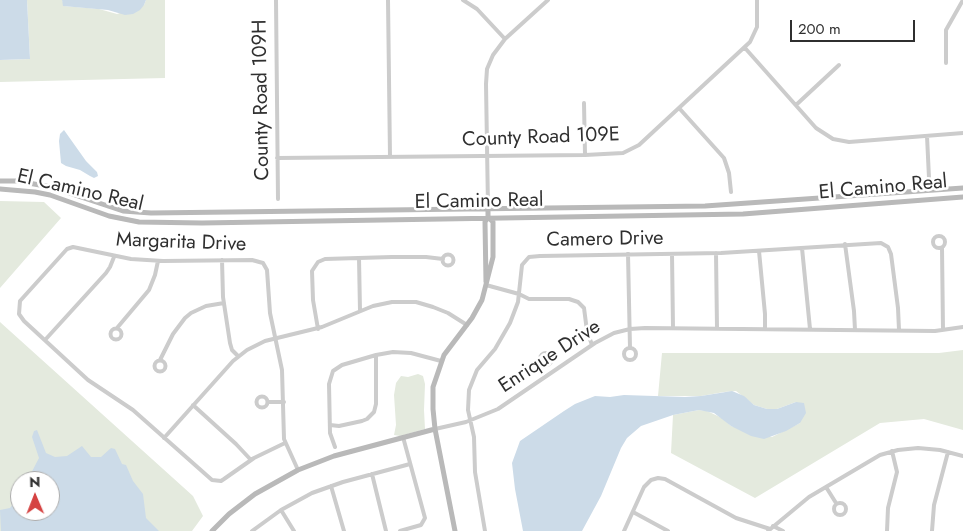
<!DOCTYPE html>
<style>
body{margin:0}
#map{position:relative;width:963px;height:531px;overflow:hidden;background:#fff;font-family:Jost,sans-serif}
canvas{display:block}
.north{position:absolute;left:10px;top:471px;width:50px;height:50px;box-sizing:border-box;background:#fff;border:1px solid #acacac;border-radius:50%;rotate:359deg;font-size:14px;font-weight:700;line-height:20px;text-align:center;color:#2f2f2f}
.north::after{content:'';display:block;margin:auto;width:18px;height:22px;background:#d54342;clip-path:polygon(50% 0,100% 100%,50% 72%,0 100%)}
.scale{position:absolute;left:790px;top:20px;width:125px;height:22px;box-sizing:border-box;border:2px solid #2f2f2f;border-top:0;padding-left:6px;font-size:15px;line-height:18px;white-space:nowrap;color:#2f2f2f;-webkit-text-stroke:4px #fff;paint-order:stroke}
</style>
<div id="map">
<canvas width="963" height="531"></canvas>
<div class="north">N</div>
<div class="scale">200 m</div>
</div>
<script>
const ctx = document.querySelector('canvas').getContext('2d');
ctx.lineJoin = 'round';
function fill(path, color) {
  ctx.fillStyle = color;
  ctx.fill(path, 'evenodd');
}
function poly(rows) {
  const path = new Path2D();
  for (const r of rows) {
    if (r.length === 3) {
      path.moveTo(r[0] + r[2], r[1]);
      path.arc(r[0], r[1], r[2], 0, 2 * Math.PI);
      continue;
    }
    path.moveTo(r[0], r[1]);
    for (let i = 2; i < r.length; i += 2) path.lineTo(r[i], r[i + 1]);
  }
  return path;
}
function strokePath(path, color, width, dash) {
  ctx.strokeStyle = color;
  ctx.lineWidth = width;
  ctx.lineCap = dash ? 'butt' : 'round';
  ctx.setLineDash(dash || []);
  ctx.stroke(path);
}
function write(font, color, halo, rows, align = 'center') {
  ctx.font = font + ' Jost,sans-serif';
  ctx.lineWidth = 5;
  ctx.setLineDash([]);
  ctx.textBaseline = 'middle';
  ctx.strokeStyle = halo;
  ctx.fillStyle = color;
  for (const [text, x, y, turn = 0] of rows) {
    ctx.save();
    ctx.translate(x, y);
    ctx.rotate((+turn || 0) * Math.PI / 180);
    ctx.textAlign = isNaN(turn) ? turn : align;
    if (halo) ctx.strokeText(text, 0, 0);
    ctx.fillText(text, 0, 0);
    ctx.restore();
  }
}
const green = poly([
 [27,0,62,0,64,6,99,9,117,14,144,5,146,0,165,0,165,78,0,82,0,60,30,59],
 [0,201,44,202,61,218,0,288],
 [0,322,193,496,203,516,192,531,0,531],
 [20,481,50,481,50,511,20,511],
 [963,350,963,430,924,419,880,423,755,498,671,453,673,415,699,410,707,411,722,418,731,426,772,437,800,423,796,402,777,409,767,409,754,405,736,391,724,392,701,396,658,396,662,353,939,353],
 [418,374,423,376,425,384,424,410,425,429,400,436,394,435,396,425,394,395,396,383,401,376,408,377]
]);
const water = poly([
 [0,0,27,0,30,59,0,60],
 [62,0,146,0,144,5,140,10,133,14,125,15,108,10,63,6],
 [64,130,86,161,97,172,98,176,94,178,90,176,80,170,66,166,61,163,59,141,60,134],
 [732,391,744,396,754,405,767,409,777,409,796,402,804,403,806,413,800,423,786,431,764,439,751,436,731,426,714,413,699,410,673,415,641,426,627,438,621,448,601,496,582,531,523,531,515,489,512,463,520,441,564,411,575,404,595,396,610,397,624,395,685,397,701,396],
 [37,430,46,453,55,457,67,456,82,446,91,457,101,457,111,448,115,449,122,464,126,465,133,481,143,494,146,518,159,531,1,531,0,510,10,508,20,495,20,511,50,511,50,481,27,481,39,458,32,437,34,431]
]);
const street = poly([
 [276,0,278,199],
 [388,0,390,157],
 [463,0,477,9,505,39],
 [745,48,816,128,833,139,849,142,963,133],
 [946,63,946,30,963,0],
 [584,103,585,155],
 [796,105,839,65],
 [679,108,724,158,729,173,731,192],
 [927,136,929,178],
 [277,158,585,155,623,153,639,145,750,42,757,27,757,0],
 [488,208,486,84,487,69,493,55,505,39,548,0],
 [939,242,6],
 [845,244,854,311,855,330],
 [802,248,810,329],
 [942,248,943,330],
 [759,251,765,314,765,329],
 [716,253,717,328],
 [628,254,630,348],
 [672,254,673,328],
 [448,260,5.5],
 [359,258,360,311],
 [222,260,223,297,230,343,232,350,238,356],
 [486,285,519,294,529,299,569,299,578,302,584,308,587,331,592,345],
 [117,328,149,290,155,275,158,261],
 [116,334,5.5],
 [318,329,313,300,312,271,318,262,325,259,392,257,426,257,443,259],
 [45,340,106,273,110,267,114,257],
 [630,354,6],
 [546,359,6],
 [160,360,173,334,185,318,191,313,206,306,224,303],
 [160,366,5.5],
 [262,402,5.5],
 [268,402,284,402],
 [193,405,236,444,251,460],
 [330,425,339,426,362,421,367,419,374,412,376,404,376,355],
 [435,429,466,422,498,409,595,343,614,333,630,329,645,328,935,331,963,327],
 [164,438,233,361,247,350,265,341,322,327,373,306,392,302,416,302,433,307,448,313,467,325],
 [285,443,254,458,224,479,221,481,212,480,133,410,88,380,24,321,19,314,20,301,67,249,73,247,131,259,163,261,252,260,263,263,267,270,270,313,282,370,284,439,298,470],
 [335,447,330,433,329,384,333,371,342,365,376,355,393,352,411,353,441,361],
 [372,474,386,531],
 [331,486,344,531],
 [826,487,836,503],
 [840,509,6],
 [281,510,294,531],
 [633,512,668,531],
 [773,526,783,531],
 [252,531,281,510,312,493,343,482,410,464],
 [400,531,421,525,425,518,403,437],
 [485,531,475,472,474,437,468,410,469,390,477,370,495,349,510,323,518,302,522,265,529,257,540,256,721,253,881,243,888,247,891,254,898,308,899,330],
 [624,531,644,487,651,480,658,478,665,479,736,518,770,529],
 [768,531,809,497,880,455,898,450,918,448,940,450,963,456],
 [887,531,888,508,897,472,892,451],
 [932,531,934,505,948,452]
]);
const secondary = poly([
 [0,181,17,181,51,187,123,211,151,213,705,206,963,188],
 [0,189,35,192,50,195,109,216,139,222,202,223,743,214,963,197],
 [486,282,485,222,488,217,488,208],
 [212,531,229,514,255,494,298,470,334,456,435,429],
 [455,531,435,429,433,409,433,387,444,355,472,318,482,300,493,257,493,222,488,217]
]);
const streetNames = [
 ["County Road 109H",262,100,-91],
 ["County Road 109E",541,138,-2],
 ["El Camino Real",883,188,-5],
 ["El Camino Real",80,191,13],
 ["El Camino Real",479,202,-1],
 ["Camero Drive",605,240,-1],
 ["Margarita Drive",181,243,2],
 ["Enrique Drive",550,357,-33]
];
fill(green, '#e4eade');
fill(water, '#ccdbe8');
strokePath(street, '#ccc', 4);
strokePath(secondary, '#b9b9b9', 5);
write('20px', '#2f2f2f', '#fff', streetNames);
</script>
